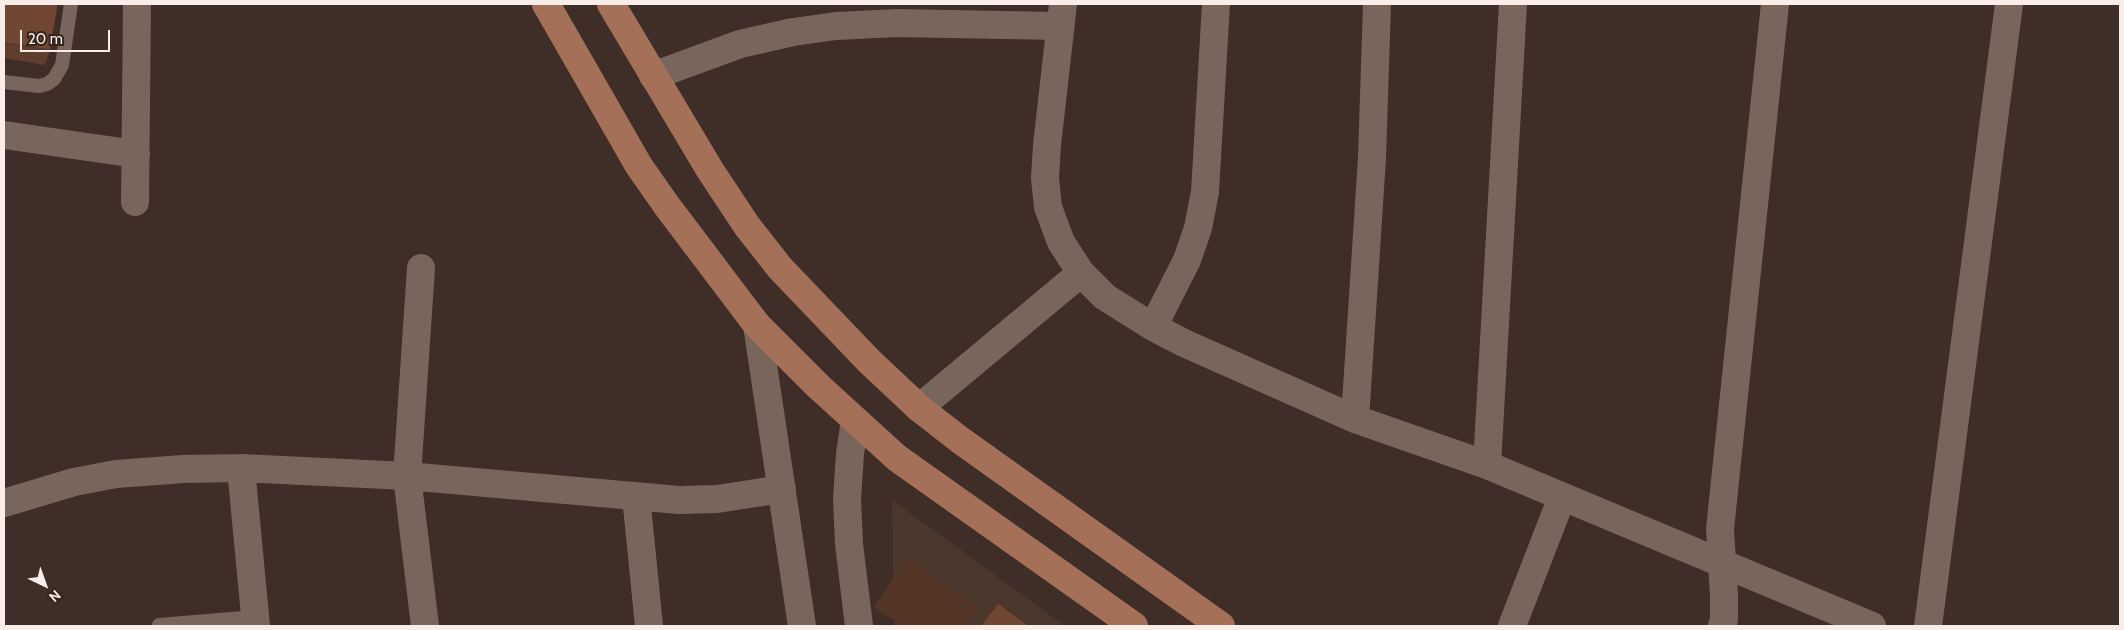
<!DOCTYPE html>
<style>
body{margin:0}
#map{position:relative;width:2124px;height:630px;overflow:hidden;background:#3e2e27;font-family:Cabin,sans-serif}
canvas{display:block}
.frame{position:absolute;inset:0;border:5px solid #f8ede8;pointer-events:none}
.north{position:absolute;left:20px;top:560px;width:50px;height:50px;-webkit-text-stroke:4px #33241d;paint-order:stroke;rotate:138deg;font-size:14px;font-weight:700;line-height:20px;text-align:center;color:#f8ede8}
.north::after{content:'';display:block;margin:auto;width:18px;height:22px;background:#f8ede8;clip-path:polygon(50% 0,100% 100%,50% 72%,0 100%)}
.scale{position:absolute;left:20px;top:30px;width:90px;height:22px;box-sizing:border-box;border:2px solid #f8ede8;border-top:0;padding-left:6px;font-size:15px;line-height:18px;white-space:nowrap;color:#f8ede8;-webkit-text-stroke:4px #33241d;paint-order:stroke}
</style>
<div id="map">
<canvas width="2124" height="630"></canvas>
<div class="frame"></div>
<div class="north">N</div>
<div class="scale">20 m</div>
</div>
<script>
const ctx = document.querySelector('canvas').getContext('2d');
ctx.lineJoin = 'round';
function fill(path, color) {
  ctx.fillStyle = color;
  ctx.fill(path, 'evenodd');
}
function poly(rows) {
  const path = new Path2D();
  for (const r of rows) {
    path.moveTo(r[0], r[1]);
    for (let i = 2; i < r.length; i += 2) path.lineTo(r[i], r[i + 1]);
  }
  return path;
}
function strokePath(path, color, width, dash) {
  ctx.strokeStyle = color;
  ctx.lineWidth = width;
  ctx.lineCap = dash ? 'butt' : 'round';
  ctx.setLineDash(dash || []);
  ctx.stroke(path);
}
const built = poly([
 [892,500,1065,626,894,626]
]);
const green = poly([
 [907,559,979,609,967,626,903,626,874,607]
]);
const service = poly([
 [4,82,39,86,47,84,54,79,62,65,71,4],
 [159,625,255,617]
]);
const minor = poly([
 [1063,4,1047,145,1045,178,1048,207,1061,242,1081,273,1105,297,1153,327,1184,343,1355,419,1487,465,1872,626],
 [653,76,740,44,793,32,836,26,897,23,1059,26],
 [4,135,136,154],
 [135,202,137,4],
 [421,268,407,476,425,626],
 [1153,327,1187,260,1198,228,1205,192,1216,4],
 [919,408,1081,273],
 [1355,419,1372,158,1377,4],
 [1487,465,1513,4],
 [241,468,256,626],
 [636,496,649,626],
 [4,503,74,482,116,474,183,469,241,468,407,476,679,500,717,499,782,489],
 [1512,626,1562,497],
 [1722,626,1724,619,1724,596,1720,529,1775,4],
 [1928,626,2009,4]
]);
const tertiary = poly([
 [757,325,802,626],
 [855,420,850,454,847,499,849,544,859,626]
]);
const primary = poly([
 [546,4,639,166,667,206,757,325,818,386,897,458,1134,626],
 [611,4,710,170,747,226,780,268,869,361,919,408,960,440,1221,626]
]);
const wall = poly([
 [4,4,58,4,50,50,45,65,4,58]
]);
const building = poly([
 [4,4,58,4,50,50,4,43,4,4],
 [998,603,1029,626,981,626,998,603]
]);
fill(built, '#4c372d');
fill(green, '#553626');
strokePath(service, '#78665d', 14);
strokePath(minor, '#78665d', 28);
strokePath(tertiary, '#78665d', 28);
strokePath(primary, '#a47158', 28);
fill(wall, '#613d2c');
fill(building, '#714733');
strokePath(building, '#4f3224', 1);
</script>
